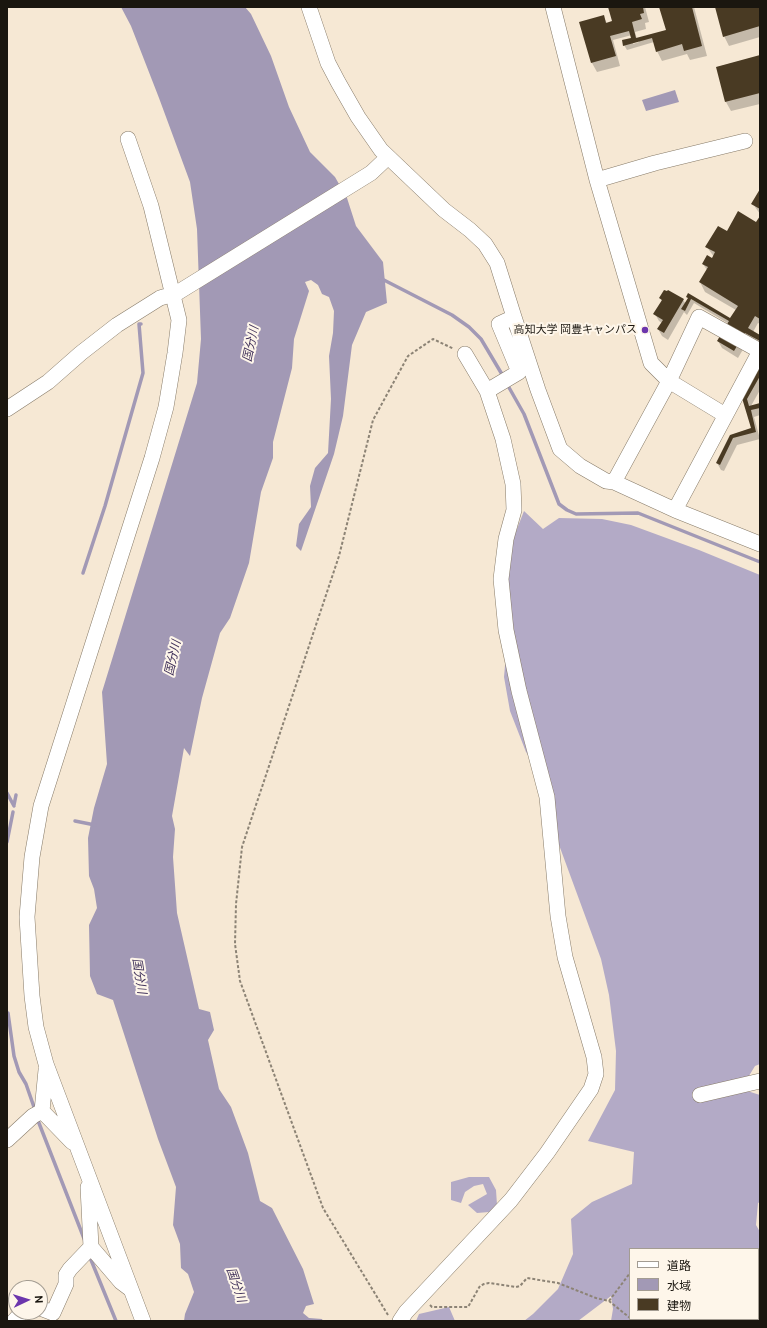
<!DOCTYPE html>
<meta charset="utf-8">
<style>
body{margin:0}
#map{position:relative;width:767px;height:1328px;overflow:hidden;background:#f6e8d4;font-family:Cabin,"Noto Sans JP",sans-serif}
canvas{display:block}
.frame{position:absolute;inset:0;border:8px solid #1a160f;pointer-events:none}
.legend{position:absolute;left:629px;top:1248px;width:130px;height:72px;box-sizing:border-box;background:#fef6ea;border:1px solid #a39c92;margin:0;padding:5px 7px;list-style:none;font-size:12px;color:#1a160f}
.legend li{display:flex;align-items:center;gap:8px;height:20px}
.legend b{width:20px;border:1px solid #a39c92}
.north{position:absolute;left:8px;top:1280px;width:40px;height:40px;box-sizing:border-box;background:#fef6ea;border:1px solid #a39c92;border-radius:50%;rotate:86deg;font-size:11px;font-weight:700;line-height:16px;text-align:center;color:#1a160f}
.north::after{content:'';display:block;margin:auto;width:14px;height:18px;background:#6c36ad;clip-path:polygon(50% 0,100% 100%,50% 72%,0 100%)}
</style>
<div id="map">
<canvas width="767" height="1328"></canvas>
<div class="frame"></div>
<ul class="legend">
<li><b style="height:5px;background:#fff"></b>道路</li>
<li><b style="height:11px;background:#a299b5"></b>水域</li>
<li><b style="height:11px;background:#493a23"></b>建物</li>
</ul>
<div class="north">N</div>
</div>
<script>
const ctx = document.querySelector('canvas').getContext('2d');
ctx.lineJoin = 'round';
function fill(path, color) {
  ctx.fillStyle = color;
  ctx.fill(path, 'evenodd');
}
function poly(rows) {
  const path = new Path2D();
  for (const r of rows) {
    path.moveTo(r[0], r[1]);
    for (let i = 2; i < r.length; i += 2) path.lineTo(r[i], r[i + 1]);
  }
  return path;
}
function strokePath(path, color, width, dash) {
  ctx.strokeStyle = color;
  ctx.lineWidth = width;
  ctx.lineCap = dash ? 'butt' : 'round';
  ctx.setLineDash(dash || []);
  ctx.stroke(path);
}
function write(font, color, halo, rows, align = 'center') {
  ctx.font = font + ' Cabin,"Noto Sans JP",sans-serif';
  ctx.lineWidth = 4;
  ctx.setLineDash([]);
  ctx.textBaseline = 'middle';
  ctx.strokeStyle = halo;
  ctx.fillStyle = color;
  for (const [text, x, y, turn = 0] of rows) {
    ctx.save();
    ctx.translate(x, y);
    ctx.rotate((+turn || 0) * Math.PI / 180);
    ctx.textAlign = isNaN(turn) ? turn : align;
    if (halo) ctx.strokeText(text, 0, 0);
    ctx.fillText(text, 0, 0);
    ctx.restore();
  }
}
const forest = poly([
 [524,511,543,529,559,518,602,519,631,525,699,550,760,575,760,1064,755,1066,741,1089,760,1095,760,1202,758,1203,756,1225,760,1232,760,1321,611,1321,613,1309,611,1296,578,1321,524,1321,533,1314,558,1289,573,1254,571,1219,592,1202,632,1184,634,1152,588,1141,615,1090,616,1051,609,995,601,959,555,834,539,772,526,752,510,711,504,677,507,643,506,607,509,579,509,549],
 [630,1249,758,1249,758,1319,630,1319],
 [469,1177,489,1177,496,1190,497,1205,489,1212,477,1213,468,1205,487,1194,483,1184,474,1186,465,1192,461,1203,451,1200,451,1182],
 [449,1307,455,1321,416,1321,419,1314]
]);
const water = poly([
 [121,7,245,7,251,14,271,56,289,107,310,152,335,177,347,198,356,226,383,262,387,303,366,312,352,345,343,416,334,454,301,551,296,546,299,524,311,507,310,486,315,468,328,453,331,399,329,356,333,333,334,311,329,297,322,294,318,285,311,280,305,282,309,291,294,339,292,368,273,442,273,458,261,492,249,563,230,618,220,633,202,698,190,756,184,748,172,816,175,829,173,857,177,913,199,1009,210,1012,214,1030,208,1040,219,1089,231,1107,248,1153,260,1201,272,1208,303,1269,314,1304,306,1306,303,1313,309,1318,322,1319,323,1321,184,1321,185,1314,194,1292,188,1274,181,1268,180,1244,173,1225,176,1187,158,1139,113,1000,97,994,90,976,89,925,97,908,94,889,89,876,88,838,94,808,107,764,102,692,197,383,201,339,197,229,190,182,159,98,131,26],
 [675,90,679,102,646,111,642,100]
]);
const shadow = poly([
 [609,7,645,7,649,22,645,23,646,29,635,32,637,39,667,30,661,7,694,7,707,56,690,60,687,54,662,61,657,51,654,42,627,50,624,45,633,39,632,35,613,40,620,66,597,72,592,63,603,16,607,23,613,22],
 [639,40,639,42,633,44,633,42],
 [716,7,741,7,742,9,748,7,760,7,760,37,729,46,724,36],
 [760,56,760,104,731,111,726,102,717,67],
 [760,191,760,214,753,204],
 [760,218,760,324,758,323,753,332,760,336,760,345,749,339,738,358,722,348,718,341,729,324,694,303,687,315,684,312,668,340,662,336,658,329,662,323,659,321,655,314,662,301,660,298,683,300,686,304,689,299,687,297,731,320,736,310,705,292,700,282,707,270,703,264,712,259,714,257,707,247,727,232,757,223],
 [760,369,760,390,751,406,760,404,760,415,754,417,760,439,737,445,724,471,721,470,717,463,731,436,753,429,743,398]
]);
const stream = poly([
 [380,278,452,315,469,327,481,339,503,376],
 [507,384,524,414,559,504,567,510,576,514,638,513,760,562],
 [83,573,105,506,143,373,139,324,141,324],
 [7,793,14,806],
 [14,805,16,795],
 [75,821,95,825],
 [7,842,13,812],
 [8,1013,14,1056,19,1072,26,1084,35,1110],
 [37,1118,85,1241],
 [89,1255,116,1321]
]);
const building = poly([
 [608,7,643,7,644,13,640,14,642,19,632,22,636,38,666,30,659,7,692,7,702,46,684,51,682,44,656,52,652,38,623,46,622,40,631,38,629,31,610,36,616,56,591,63,579,22,604,15,606,23,612,21],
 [715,7,739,7,740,8,760,7,760,26,723,37],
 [760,55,760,93,725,102,716,67],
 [760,189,760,209,751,204],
 [738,211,756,222,760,216,760,319,755,316,748,328,760,335,760,341,745,333,734,351,717,341,729,321,691,299,685,311,681,309,688,298,686,297,688,293,730,318,738,306,699,282,708,267,702,264,707,255,712,258,715,252,705,247,718,226,727,231],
 [664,290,667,291,668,290,684,299,664,333,657,329,663,320,653,314,662,300,659,298],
 [760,367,760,376,747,399,749,406,760,403,760,408,751,410,756,432,733,438,720,465,716,463,730,435,751,428,742,398]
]);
const path = poly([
 [609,1301,630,1273],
 [430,1305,432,1307,468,1307,480,1286,484,1284,489,1283,516,1287,520,1286,527,1278,558,1283,596,1298,609,1301,630,1318],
 [758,1312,760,1312],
 [388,1315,323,1208,240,981,235,944,236,904,242,847,339,556,373,420,408,356,433,339,454,349],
 [632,1319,634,1321],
 [662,1321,662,1319],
 [667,1321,670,1319],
 [691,1321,691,1319],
 [743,1321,745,1319]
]);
const minor = poly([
 [309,7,328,63,338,82,358,117,381,150,444,210,470,230,485,244,497,263,514,317,538,390,560,449,580,466,606,481,614,482,675,510,760,544],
 [553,7,597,180,651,363,669,381,725,415],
 [128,139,151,206,179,320,175,353,166,407,152,458,41,806,32,857,27,917,32,996,36,1027,46,1064,143,1321],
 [597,180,655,163,745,141],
 [465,354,487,391],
 [7,409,48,382,81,353,117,325,160,298,177,293,371,173,388,157],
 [614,482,669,381,699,317,760,351,675,510],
 [700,1095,760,1081],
 [42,1111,72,1142],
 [7,1140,33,1116,42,1111,46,1070],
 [88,1187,91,1247],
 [40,1308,53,1313,66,1284,66,1275,70,1269,91,1247,121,1282,129,1288],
 [14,1321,22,1312],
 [400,1321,406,1312,511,1200,547,1153,591,1089,596,1074,594,1057,565,957,558,916,547,797,519,691,506,630,501,579,506,539,514,510,513,484,503,439,487,391,519,372,499,324,514,317]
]);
const markers = [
 [645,330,4,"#6c36ad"]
];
const poiNames = [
 ["高知大学 岡豊キャンパス",637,330]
];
const waterNames = [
 ["国分川",251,344,-78],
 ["国分川",173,658,-77],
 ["国分川",139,976,81],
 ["国分川",236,1285,71]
];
fill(forest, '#b3aac6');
fill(water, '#a299b5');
fill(shadow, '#0003');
strokePath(stream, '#a299b5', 3.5);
fill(building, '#493a23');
strokePath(minor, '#877b69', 16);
strokePath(path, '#8c8375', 2, [3, 2]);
strokePath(minor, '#fff', 15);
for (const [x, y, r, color] of markers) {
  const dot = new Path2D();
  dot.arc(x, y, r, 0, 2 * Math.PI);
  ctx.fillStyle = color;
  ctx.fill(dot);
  strokePath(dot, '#fef6ea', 1.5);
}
write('11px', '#1a160f', '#fef6ea', poiNames, 'right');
write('italic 12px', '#41325b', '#fef6ea', waterNames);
</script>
